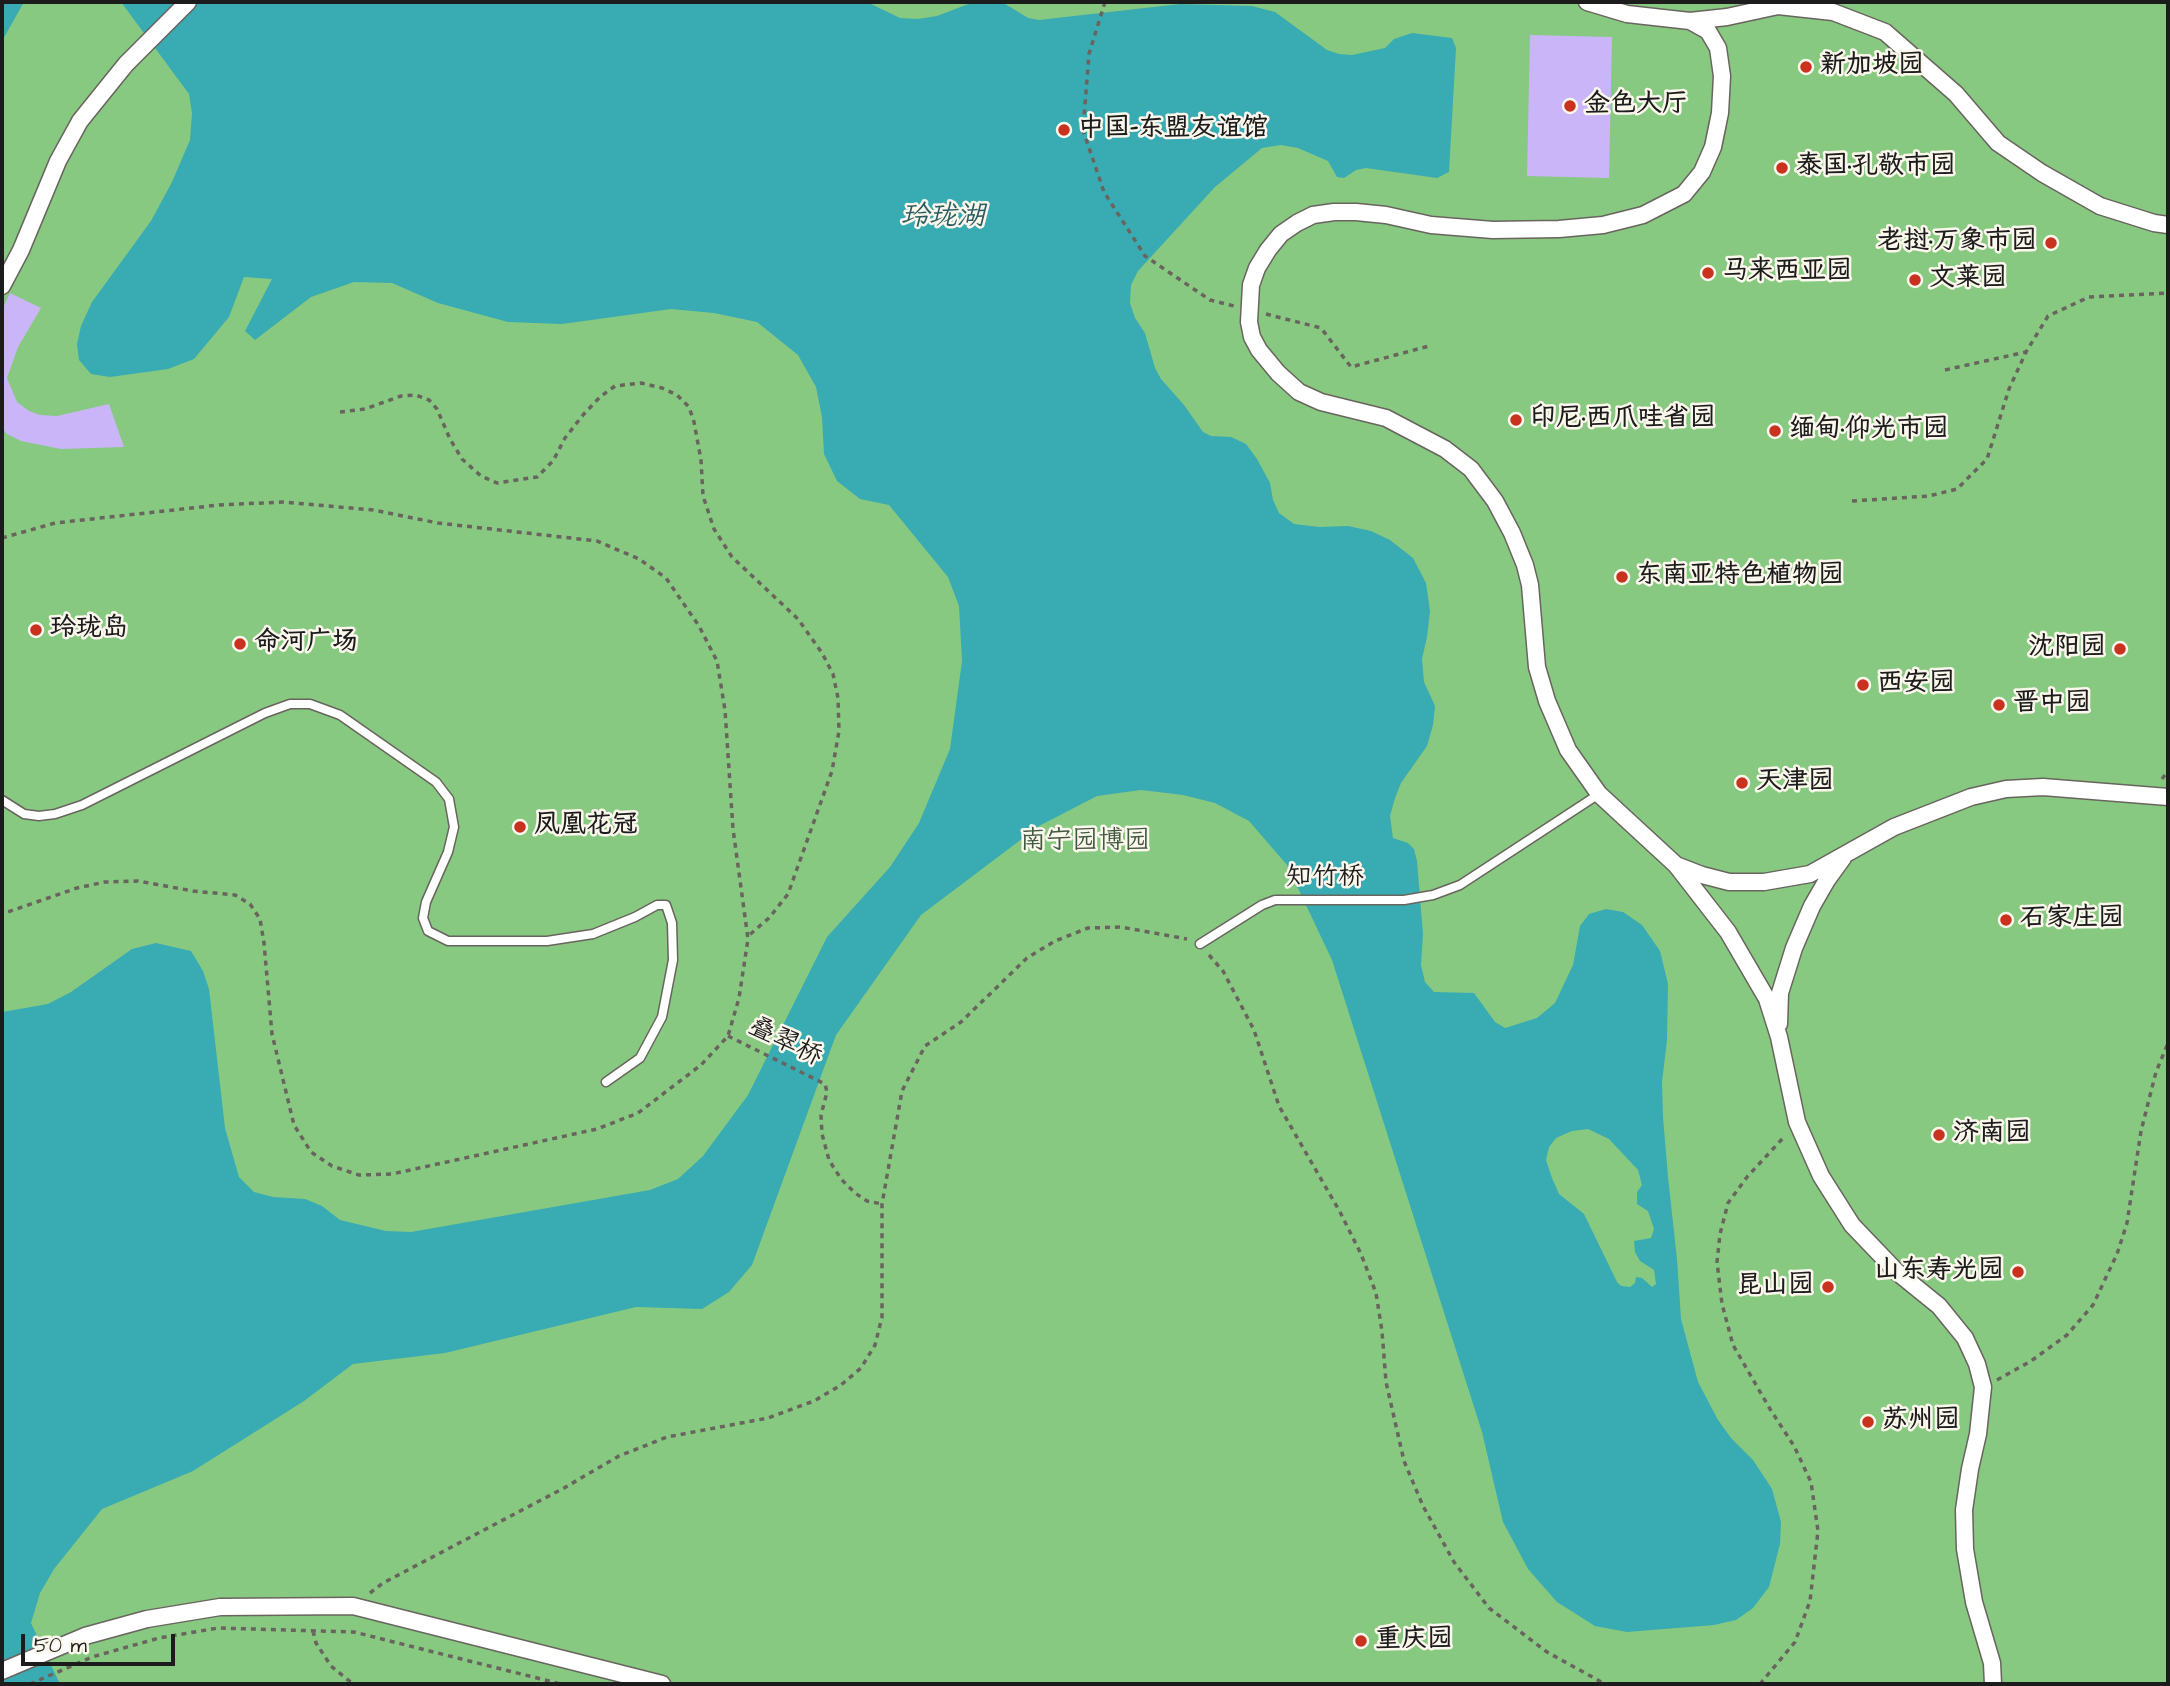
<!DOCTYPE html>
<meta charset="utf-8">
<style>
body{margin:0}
#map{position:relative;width:2170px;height:1686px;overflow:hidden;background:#f7ebd8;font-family:"Architects Daughter",sans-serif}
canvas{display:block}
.frame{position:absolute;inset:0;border:4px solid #1c1c1c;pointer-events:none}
.scale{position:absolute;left:21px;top:1634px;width:154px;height:32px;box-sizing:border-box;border:4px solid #1c1c1c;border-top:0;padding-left:9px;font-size:21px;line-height:24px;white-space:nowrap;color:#1c1c1c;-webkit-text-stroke:5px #fbf7ec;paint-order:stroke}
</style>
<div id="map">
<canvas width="2170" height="1686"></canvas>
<div class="frame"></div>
<div class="scale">50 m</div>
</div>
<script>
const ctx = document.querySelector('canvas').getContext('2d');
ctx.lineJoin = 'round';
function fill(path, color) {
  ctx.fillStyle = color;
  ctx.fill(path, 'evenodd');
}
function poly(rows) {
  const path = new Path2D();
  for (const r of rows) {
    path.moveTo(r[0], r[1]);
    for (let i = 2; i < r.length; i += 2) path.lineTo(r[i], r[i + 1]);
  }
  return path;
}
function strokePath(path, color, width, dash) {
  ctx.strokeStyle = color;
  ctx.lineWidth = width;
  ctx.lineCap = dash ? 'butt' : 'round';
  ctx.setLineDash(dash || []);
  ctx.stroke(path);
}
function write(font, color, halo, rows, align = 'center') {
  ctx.font = font + ' "Architects Daughter","LXGW WenKai TC",sans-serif';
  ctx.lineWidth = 5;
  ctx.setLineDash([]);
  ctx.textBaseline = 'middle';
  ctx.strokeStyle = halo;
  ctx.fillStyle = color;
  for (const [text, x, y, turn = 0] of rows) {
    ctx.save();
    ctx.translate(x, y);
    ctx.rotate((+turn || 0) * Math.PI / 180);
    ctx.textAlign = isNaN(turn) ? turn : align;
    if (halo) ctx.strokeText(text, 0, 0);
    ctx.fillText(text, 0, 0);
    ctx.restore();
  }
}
const green = poly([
 [2,2,2168,2,2168,1684,2,1684]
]);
const water = poly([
 [2,2,24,2,2,41],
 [121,2,867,2,900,18,918,19,937,16,971,3,1002,2,1028,18,1039,20,1180,4,1252,6,1275,12,1327,50,1339,54,1352,55,1385,48,1394,39,1412,33,1452,38,1456,48,1449,172,1437,178,1366,168,1356,170,1344,178,1337,177,1328,161,1298,148,1281,145,1262,148,1215,187,1138,271,1131,285,1130,303,1135,318,1145,333,1155,368,1161,379,1184,405,1203,432,1211,436,1231,437,1246,444,1257,459,1270,483,1273,500,1279,513,1294,524,1319,527,1348,526,1371,531,1390,540,1413,558,1426,583,1430,611,1427,637,1422,659,1424,682,1435,706,1433,725,1427,746,1401,783,1395,798,1390,816,1393,838,1408,843,1414,849,1417,861,1423,934,1421,965,1425,982,1434,992,1474,993,1495,1022,1505,1028,1537,1018,1555,1003,1573,965,1580,926,1589,914,1606,909,1623,912,1642,925,1660,951,1668,984,1667,1040,1662,1082,1663,1117,1668,1177,1677,1259,1681,1319,1698,1382,1718,1420,1731,1438,1753,1460,1772,1489,1781,1522,1780,1544,1769,1587,1753,1608,1736,1620,1714,1625,1627,1632,1595,1626,1557,1602,1528,1569,1503,1522,1482,1432,1332,960,1287,865,1249,821,1215,803,1183,795,1141,790,1097,796,1039,826,921,915,836,1035,752,1265,729,1292,702,1309,636,1307,445,1353,353,1364,304,1401,193,1471,102,1509,54,1569,40,1593,31,1623,60,1684,2,1684,2,1012,48,1004,71,992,132,949,156,943,191,951,203,971,209,989,225,1128,239,1177,254,1192,273,1197,305,1199,322,1206,340,1220,386,1231,411,1232,650,1190,678,1179,703,1156,748,1095,827,937,890,867,919,823,950,749,962,661,959,606,948,577,889,505,860,499,837,481,824,454,822,417,816,387,798,355,757,322,714,313,671,309,562,324,508,322,438,303,392,283,354,282,311,297,255,340,245,331,272,279,244,277,229,317,194,359,168,369,110,377,91,374,79,360,77,344,81,326,92,302,151,221,172,182,190,140,192,113,189,94],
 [1588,1129,1609,1139,1638,1170,1642,1185,1637,1192,1637,1204,1648,1211,1654,1229,1651,1238,1634,1241,1635,1252,1640,1261,1654,1270,1656,1284,1652,1287,1642,1278,1636,1277,1635,1283,1630,1287,1621,1286,1617,1282,1584,1214,1559,1194,1552,1178,1546,1160,1549,1147,1556,1138,1572,1131]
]);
const building = poly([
 [1530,35,1612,37,1609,178,1527,176],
 [10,293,41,308,18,347,7,378,17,402,29,411,40,415,57,416,109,404,124,447,61,449,21,441,7,434,2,428,2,310]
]);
const path = poly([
 [1105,2,1089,54,1083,130,1104,192,1145,256,1210,300,1234,306],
 [1266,314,1321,328,1351,367,1429,346],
 [1945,370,2026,352],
 [340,412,365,409,401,396,416,395,429,400,437,409,450,439,462,459,481,476,497,483,537,477,553,461,565,438,583,415,600,397,615,386,641,383,662,388,677,395,689,407,694,422,701,460,703,496,714,529,732,557,798,619,822,653,833,674,838,698,839,731,832,771,788,894,769,918,747,937],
 [1852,501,1929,496,1957,489,1987,459,2009,389,2026,352,2048,316,2089,297,2168,293],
 [2,538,55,523,219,505,283,502,373,510,438,523,597,541,639,559,666,578,699,626,717,661,725,710,733,829,748,939,739,998,728,1036,701,1065,638,1113,597,1129,392,1174,359,1175,332,1166,311,1152,294,1125,272,1034,264,943,260,919,250,904,235,895,193,891,138,881,105,882,77,888,2,914],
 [2162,779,2168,771],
 [1209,955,1223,971,1254,1030,1279,1106,1340,1212,1361,1254,1376,1293,1382,1331,1386,1382,1404,1461,1423,1506,1454,1562,1489,1608,1547,1652,1605,1684],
 [728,1036,825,1084,827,1092,821,1115,822,1134,829,1160,841,1179,855,1193,867,1201,882,1204],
 [1997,1380,2031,1361,2067,1335,2093,1305,2117,1254,2127,1223,2141,1131,2156,1072,2168,1043],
 [370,1593,383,1583,564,1488,619,1456,667,1437,768,1418,814,1401,841,1385,861,1368,875,1345,882,1317,882,1204,902,1091,925,1046,961,1022,1027,958,1055,941,1088,928,1121,927,1187,939],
 [313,1631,316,1643,331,1666,353,1684],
 [30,1684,92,1657,159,1638,218,1628,354,1632,561,1684],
 [1760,1684,1795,1642,1810,1601,1818,1531,1811,1482,1794,1446,1770,1409,1733,1345,1722,1304,1717,1262,1720,1234,1728,1203,1747,1177,1784,1137]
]);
const lane = poly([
 [2,800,24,814,39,816,55,814,82,805,265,713,290,704,310,704,340,715,436,782,449,799,454,827,448,852,426,902,423,918,428,931,448,941,547,941,593,934,635,917,657,905,666,905,672,923,673,960,662,1017,640,1058,606,1082],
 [1200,944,1262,905,1275,900,1404,900,1433,895,1460,885,1599,794]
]);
const street = poly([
 [1587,2,1627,14,1690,21,1727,17,1778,6,1833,12,1885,32,1956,94,1998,143,2042,173,2100,206,2154,223,2168,225],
 [1690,21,1708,31,1718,48,1722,76,1720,113,1713,147,1702,172,1684,194,1643,215,1603,225,1559,229,1493,230,1431,225,1386,215,1356,212,1334,212,1313,215,1297,223,1281,234,1268,250,1257,268,1251,285,1249,322,1252,337,1259,350,1278,373,1299,392,1321,402,1386,418,1445,449,1471,469,1495,501,1512,533,1525,565,1530,585,1537,667,1547,701,1568,750,1599,794,1676,865,1702,875,1729,882,1764,882,1810,874,1894,827,1971,797,2006,789,2043,787,2168,797],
 [2,286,21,250,58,161,80,121,126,64,188,2],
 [1676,865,1728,932,1767,999,1779,1037,1797,1122,1821,1176,1852,1225,1897,1272,1939,1306,1965,1338,1977,1364,1983,1387,1978,1434,1970,1469,1964,1510,1965,1549,1974,1602,1992,1663,1993,1684],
 [1779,1024,1780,993,1794,948,1812,906,1827,880,1843,858],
 [2,1671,85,1636,147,1619,220,1607,353,1606,662,1684]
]);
const markers = [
 [1806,67,7,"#c8321e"],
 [1570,106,7,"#c8321e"],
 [1064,130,7,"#c8321e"],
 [1782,168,7,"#c8321e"],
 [2051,243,7,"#c8321e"],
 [1708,273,7,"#c8321e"],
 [1915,280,7,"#c8321e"],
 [1516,420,7,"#c8321e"],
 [1775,431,7,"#c8321e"],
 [1622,577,7,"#c8321e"],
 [36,630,7,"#c8321e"],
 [240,644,7,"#c8321e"],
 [2120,649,7,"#c8321e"],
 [1863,685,7,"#c8321e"],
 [1999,705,7,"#c8321e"],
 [1742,783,7,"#c8321e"],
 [520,827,7,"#c8321e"],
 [2006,920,7,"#c8321e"],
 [1939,1135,7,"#c8321e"],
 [2018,1272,7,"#c8321e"],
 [1828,1287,7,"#c8321e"],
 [1868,1422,7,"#c8321e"],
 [1361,1641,7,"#c8321e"]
];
const poiNames = [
 ["新加坡园",1820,67],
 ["金色大厅",1584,106],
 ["中国-东盟友谊馆",1078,130],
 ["泰国·孔敬市园",1796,168],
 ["老挝·万象市园",2037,243,"right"],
 ["马来西亚园",1722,273],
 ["文莱园",1929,280],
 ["印尼·西爪哇省园",1530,420],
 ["缅甸·仰光市园",1789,431],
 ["东南亚特色植物园",1636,577],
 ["玲珑岛",50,630],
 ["命河广场",254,644],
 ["沈阳园",2106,649,"right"],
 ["西安园",1877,685],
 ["晋中园",2013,705],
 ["天津园",1756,783],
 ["凤凰花冠",534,827],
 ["石家庄园",2020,920],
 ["济南园",1953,1135],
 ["山东寿光园",2004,1272,"right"],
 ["昆山园",1814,1287,"right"],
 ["苏州园",1882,1422],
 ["重庆园",1375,1641]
];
const parkNames = [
 ["南宁园博园",1085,843]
];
const streetNames = [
 ["知竹桥",1325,879],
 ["叠翠桥",785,1043,26]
];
const waterNames = [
 ["玲珑湖",943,218]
];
fill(green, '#87c981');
fill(water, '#39abb3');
fill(building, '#cab5f9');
strokePath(lane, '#69645e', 11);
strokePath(street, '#69645e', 19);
strokePath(path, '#69645e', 3.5, [5, 5]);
strokePath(lane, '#fff', 8);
strokePath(street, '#fff', 16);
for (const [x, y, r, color] of markers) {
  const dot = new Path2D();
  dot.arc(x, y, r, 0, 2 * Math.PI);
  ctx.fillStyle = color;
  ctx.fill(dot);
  strokePath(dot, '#fbf7ec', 2.5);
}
write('bold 26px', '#1c1c1c', '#fbf7ec', poiNames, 'left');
write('26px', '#41593f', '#fbf7ec', parkNames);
write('26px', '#1c1c1c', '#fbf7ec', streetNames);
write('italic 28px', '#295c60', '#fbf7ec', waterNames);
</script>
